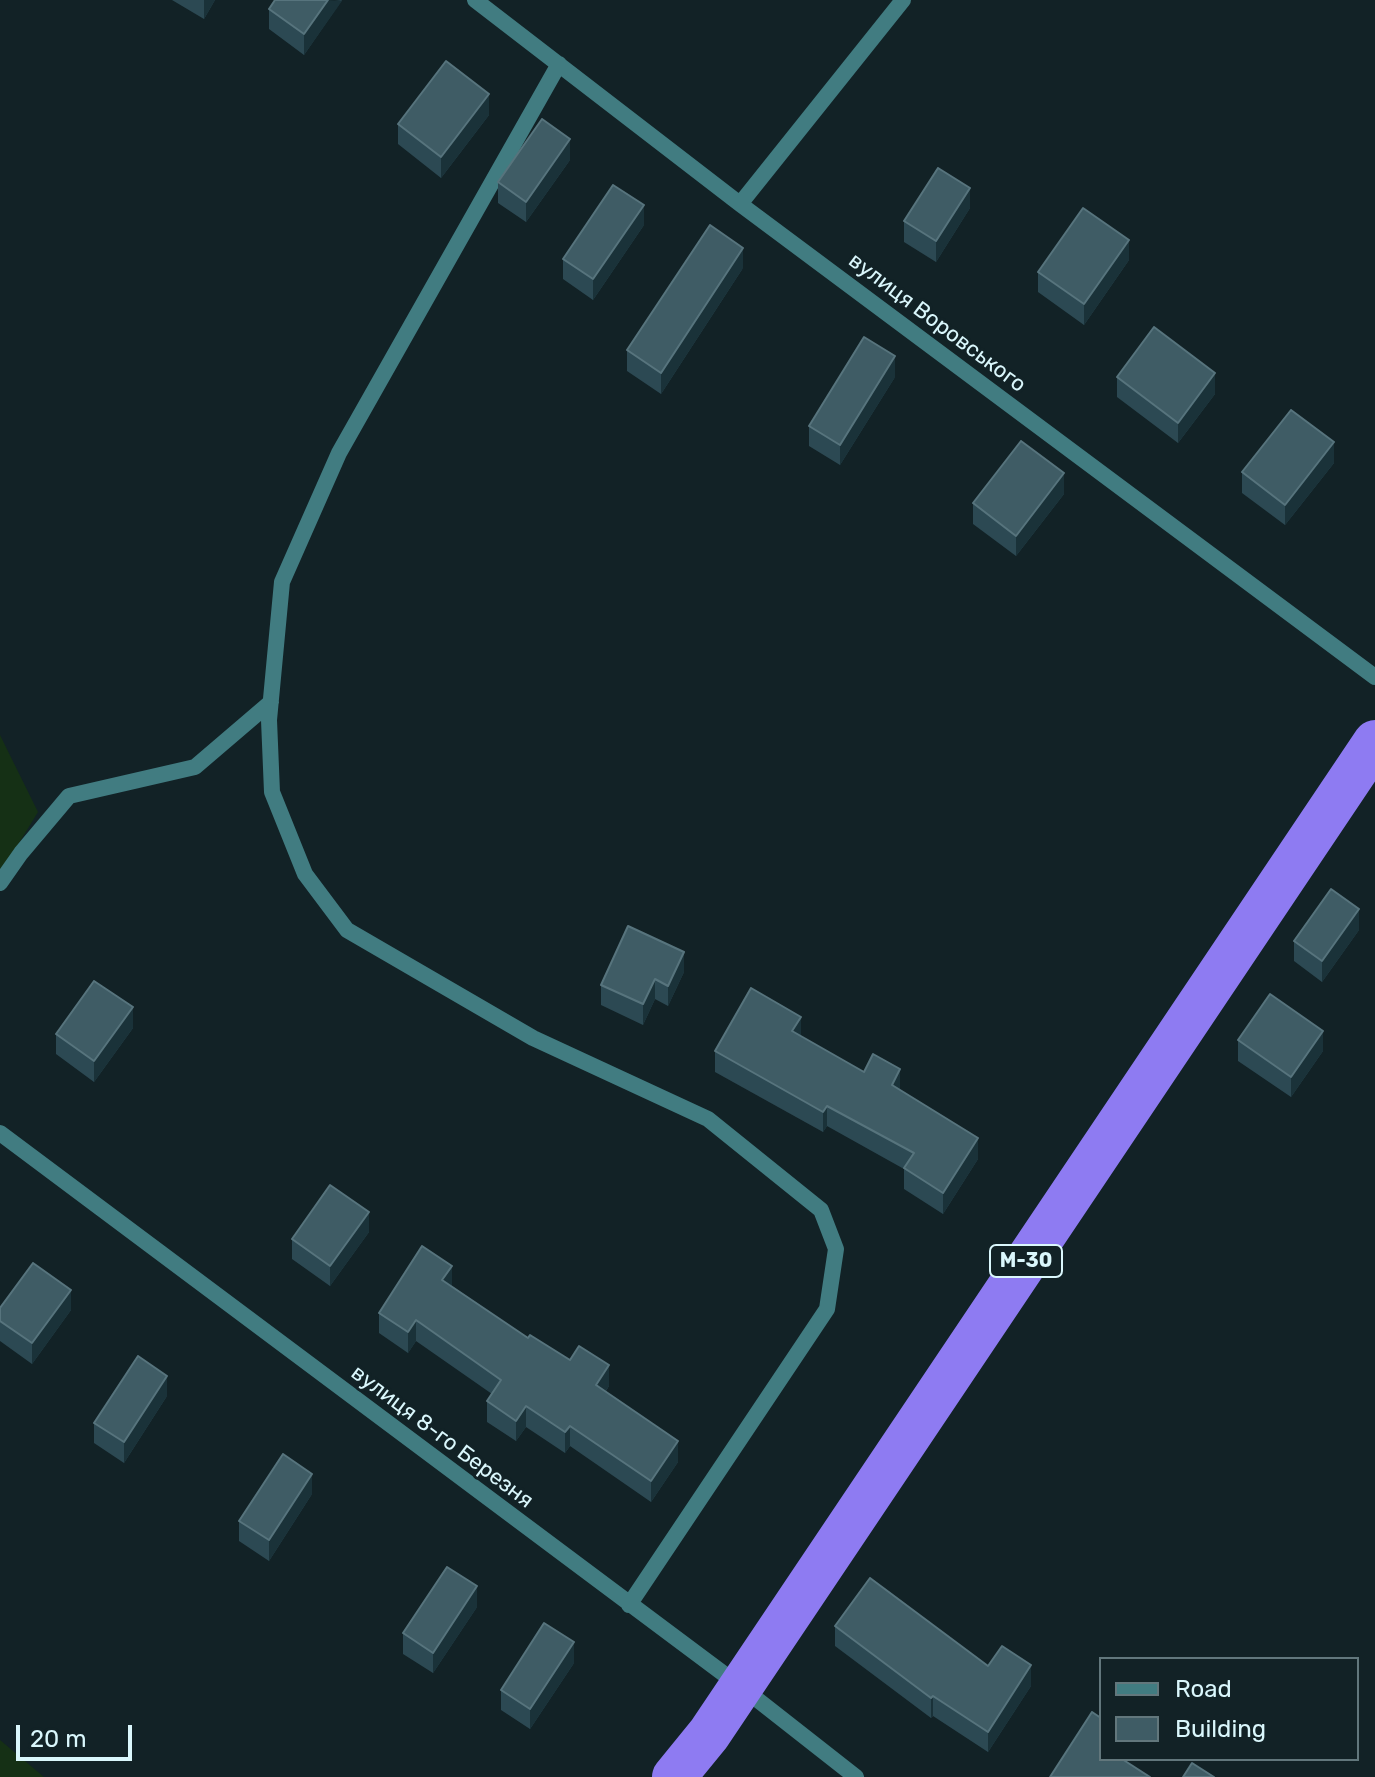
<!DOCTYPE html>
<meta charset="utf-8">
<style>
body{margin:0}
#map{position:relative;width:1375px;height:1777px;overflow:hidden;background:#122226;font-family:Rubik,sans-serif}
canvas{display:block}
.legend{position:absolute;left:1099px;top:1657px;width:260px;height:104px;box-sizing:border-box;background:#122226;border:2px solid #62777c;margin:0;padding:10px 14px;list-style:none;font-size:24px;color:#daf7fc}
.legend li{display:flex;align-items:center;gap:16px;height:40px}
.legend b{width:40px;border:2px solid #62777c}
.scale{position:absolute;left:16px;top:1725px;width:116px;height:36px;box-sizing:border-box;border:4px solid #daf7fc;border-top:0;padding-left:10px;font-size:24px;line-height:28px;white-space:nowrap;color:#daf7fc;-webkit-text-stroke:6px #122226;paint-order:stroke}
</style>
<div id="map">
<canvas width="1375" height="1777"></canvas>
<ul class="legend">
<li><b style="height:10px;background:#417c81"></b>Road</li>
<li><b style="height:22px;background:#3f5c65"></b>Building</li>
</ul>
<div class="scale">20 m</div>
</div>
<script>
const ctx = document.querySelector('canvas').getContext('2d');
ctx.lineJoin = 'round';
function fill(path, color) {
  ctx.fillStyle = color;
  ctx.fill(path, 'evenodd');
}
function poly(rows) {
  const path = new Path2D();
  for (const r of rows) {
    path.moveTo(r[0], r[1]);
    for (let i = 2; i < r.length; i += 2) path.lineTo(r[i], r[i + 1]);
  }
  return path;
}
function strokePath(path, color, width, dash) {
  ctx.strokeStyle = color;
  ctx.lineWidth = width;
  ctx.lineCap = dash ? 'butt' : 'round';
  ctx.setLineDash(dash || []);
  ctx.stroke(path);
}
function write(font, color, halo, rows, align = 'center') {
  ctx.font = font + ' Rubik,sans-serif';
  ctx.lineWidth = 6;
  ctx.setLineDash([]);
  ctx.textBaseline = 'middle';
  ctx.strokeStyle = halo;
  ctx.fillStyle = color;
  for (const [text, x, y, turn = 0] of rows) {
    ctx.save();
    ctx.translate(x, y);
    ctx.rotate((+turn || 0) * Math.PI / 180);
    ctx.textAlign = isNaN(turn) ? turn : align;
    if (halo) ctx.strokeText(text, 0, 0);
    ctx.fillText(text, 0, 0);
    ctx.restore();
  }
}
const green = poly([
 [0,735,38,812,0,874],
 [0,1740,44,1777,0,1777]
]);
const minor = poly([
 [475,0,740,204,1375,677],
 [559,64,339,453,282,582,269,720,272,792,305,874,347,930,533,1038,708,1119,821,1210,836,1249,827,1309,629,1605],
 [740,204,903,0],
 [0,883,21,853,69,796,195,767,271,702],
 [0,1133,740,1686,856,1777]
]);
const trunk = poly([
 [674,1777,709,1734,1375,742]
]);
const wall = poly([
 [172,0,215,0,204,19],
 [342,0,304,55,269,29,269,9],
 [489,115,441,178,398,144,398,124],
 [570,160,526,222,498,203,498,182],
 [970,208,936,262,904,242,904,221],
 [644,225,593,300,563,279,563,259],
 [1129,260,1084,325,1038,292,1038,272],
 [743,268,661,394,627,371,627,350],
 [895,377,840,465,809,446,809,426],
 [1117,377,1215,394,1178,443,1117,397],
 [1334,463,1285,525,1242,493,1242,472],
 [1064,494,1016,556,973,524,973,503],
 [1359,930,1322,982,1294,961,1294,941],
 [684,972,668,1006,655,999,643,1025,601,1005,601,985],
 [133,1028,94,1082,56,1054,56,1034],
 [801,1036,864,1072,900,1090,978,1159,943,1214,904,1189,904,1169,827,1126,823,1132,715,1072,715,1051],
 [1238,1040,1323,1051,1291,1097,1238,1061],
 [369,1232,330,1286,292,1259,292,1239],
 [452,1286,528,1338,609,1386,606,1391,678,1462,651,1502,570,1446,565,1453,526,1427,516,1441,487,1422,487,1401,492,1394,416,1341,408,1353,379,1333,379,1313],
 [0,1308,71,1310,32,1364,0,1341],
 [167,1396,124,1463,94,1443,94,1423],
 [312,1494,269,1561,239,1541,239,1521],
 [477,1607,433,1673,403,1654,403,1633],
 [835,1626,988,1666,1031,1686,988,1752,933,1716,931,1718,835,1646],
 [574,1663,530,1729,501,1710,501,1690]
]);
const shadedWall = poly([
 [204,0,215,0,204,19],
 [328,0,342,1,304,55,304,34],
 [489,94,489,115,441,178,441,157],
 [570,139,570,160,526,222,526,202],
 [970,188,970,208,936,262,936,241],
 [644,205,644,225,593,300,593,279],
 [1129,240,1129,260,1084,325,1084,304],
 [743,248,743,268,661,394,661,373],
 [895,356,895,377,840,465,840,445],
 [1215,373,1215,394,1178,443,1178,423],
 [1334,442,1334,463,1285,525,1285,505],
 [1064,473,1064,494,1016,556,1016,536],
 [1359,909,1359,930,1322,982,1322,961],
 [684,952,684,972,668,1006,668,986],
 [655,979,655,999,643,1025,643,1004],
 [133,1007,133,1028,94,1082,94,1061],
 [801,1017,801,1038,792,1031],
 [1323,1031,1323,1051,1291,1097,1291,1077],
 [900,1069,900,1089,892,1105,892,1085],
 [827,1106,827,1126,823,1132,823,1112],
 [978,1138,978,1159,943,1214,943,1193],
 [369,1212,369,1232,330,1286,330,1266],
 [452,1266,452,1286,442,1280],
 [71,1290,71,1310,32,1364,32,1343],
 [416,1320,416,1341,408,1353,408,1332],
 [609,1365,609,1386,596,1405,596,1385],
 [167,1376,167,1396,124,1463,124,1442],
 [526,1406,526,1427,516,1441,516,1421],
 [570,1426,570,1446,565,1453,565,1432],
 [678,1441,678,1462,651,1502,651,1481],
 [312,1474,312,1494,269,1561,269,1540],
 [477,1586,477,1607,433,1673,433,1653],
 [574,1642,574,1663,530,1729,530,1709],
 [1031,1665,1031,1686,988,1752,988,1732],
 [933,1696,933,1716,931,1718,931,1698]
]);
const building = poly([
 [275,0,328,0,304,34,269,9,275,0],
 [446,61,489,94,441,157,398,124,446,61],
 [542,119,570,139,526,202,498,182,542,119],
 [938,168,970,188,936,241,904,221,938,168],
 [613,185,644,205,593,279,563,259,613,185],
 [1083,208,1129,240,1084,304,1038,272,1083,208],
 [710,225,743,248,661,373,627,350,710,225],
 [1154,327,1215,373,1178,423,1117,377,1154,327],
 [864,337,895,356,840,445,809,426,864,337],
 [1291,410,1334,442,1285,505,1242,472,1291,410],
 [1021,441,1064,473,1016,536,973,503,1021,441],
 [1331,889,1359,909,1322,961,1294,941,1331,889],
 [628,926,684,952,668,986,655,979,643,1004,601,985,628,926],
 [94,981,133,1007,94,1061,56,1034,94,981],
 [751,988,801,1017,792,1031,864,1072,873,1054,900,1069,892,1085,978,1138,943,1193,904,1168,914,1153,827,1106,823,1112,715,1051,751,988],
 [1270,994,1323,1031,1291,1077,1238,1040,1270,994],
 [330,1185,369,1212,330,1266,292,1239,330,1185],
 [422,1246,452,1266,442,1280,528,1338,530,1335,570,1360,579,1346,609,1365,596,1385,678,1441,651,1481,570,1426,565,1432,526,1406,516,1421,487,1401,501,1380,416,1320,408,1332,379,1313,422,1246],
 [33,1263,71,1290,32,1343,0,1321,0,1308,33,1263],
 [138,1356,167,1376,124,1442,94,1423,138,1356],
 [283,1454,312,1474,269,1540,239,1521,283,1454],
 [447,1567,477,1586,433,1653,403,1633,447,1567],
 [870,1578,988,1666,1002,1646,1031,1665,988,1732,933,1696,931,1698,835,1626,870,1578],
 [544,1623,574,1642,530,1709,501,1690,544,1623],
 [1092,1712,1101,1718,1101,1759,1122,1759,1150,1777,1050,1777,1092,1712],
 [1192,1763,1214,1777,1183,1777,1192,1763]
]);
const shields = [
 [1026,1261,72]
];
const shieldNames = [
 ["М-30",1026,1261]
];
const streetNames = [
 ["вулиця Воровського",937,323,37],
 ["вулиця 8-го Березня",442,1437,37]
];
fill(green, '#153015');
strokePath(minor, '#417c81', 16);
strokePath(trunk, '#8e7bf2', 44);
fill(wall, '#2c4953');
fill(shadedWall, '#1a3239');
fill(building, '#3f5c65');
strokePath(building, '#57747d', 2);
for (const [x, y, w] of shields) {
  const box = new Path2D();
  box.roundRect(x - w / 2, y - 16, w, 32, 6);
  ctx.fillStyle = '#122226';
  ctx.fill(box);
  strokePath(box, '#daf7fc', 2);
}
write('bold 20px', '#daf7fc', null, shieldNames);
write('22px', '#daf7fc', '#122226', streetNames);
</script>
